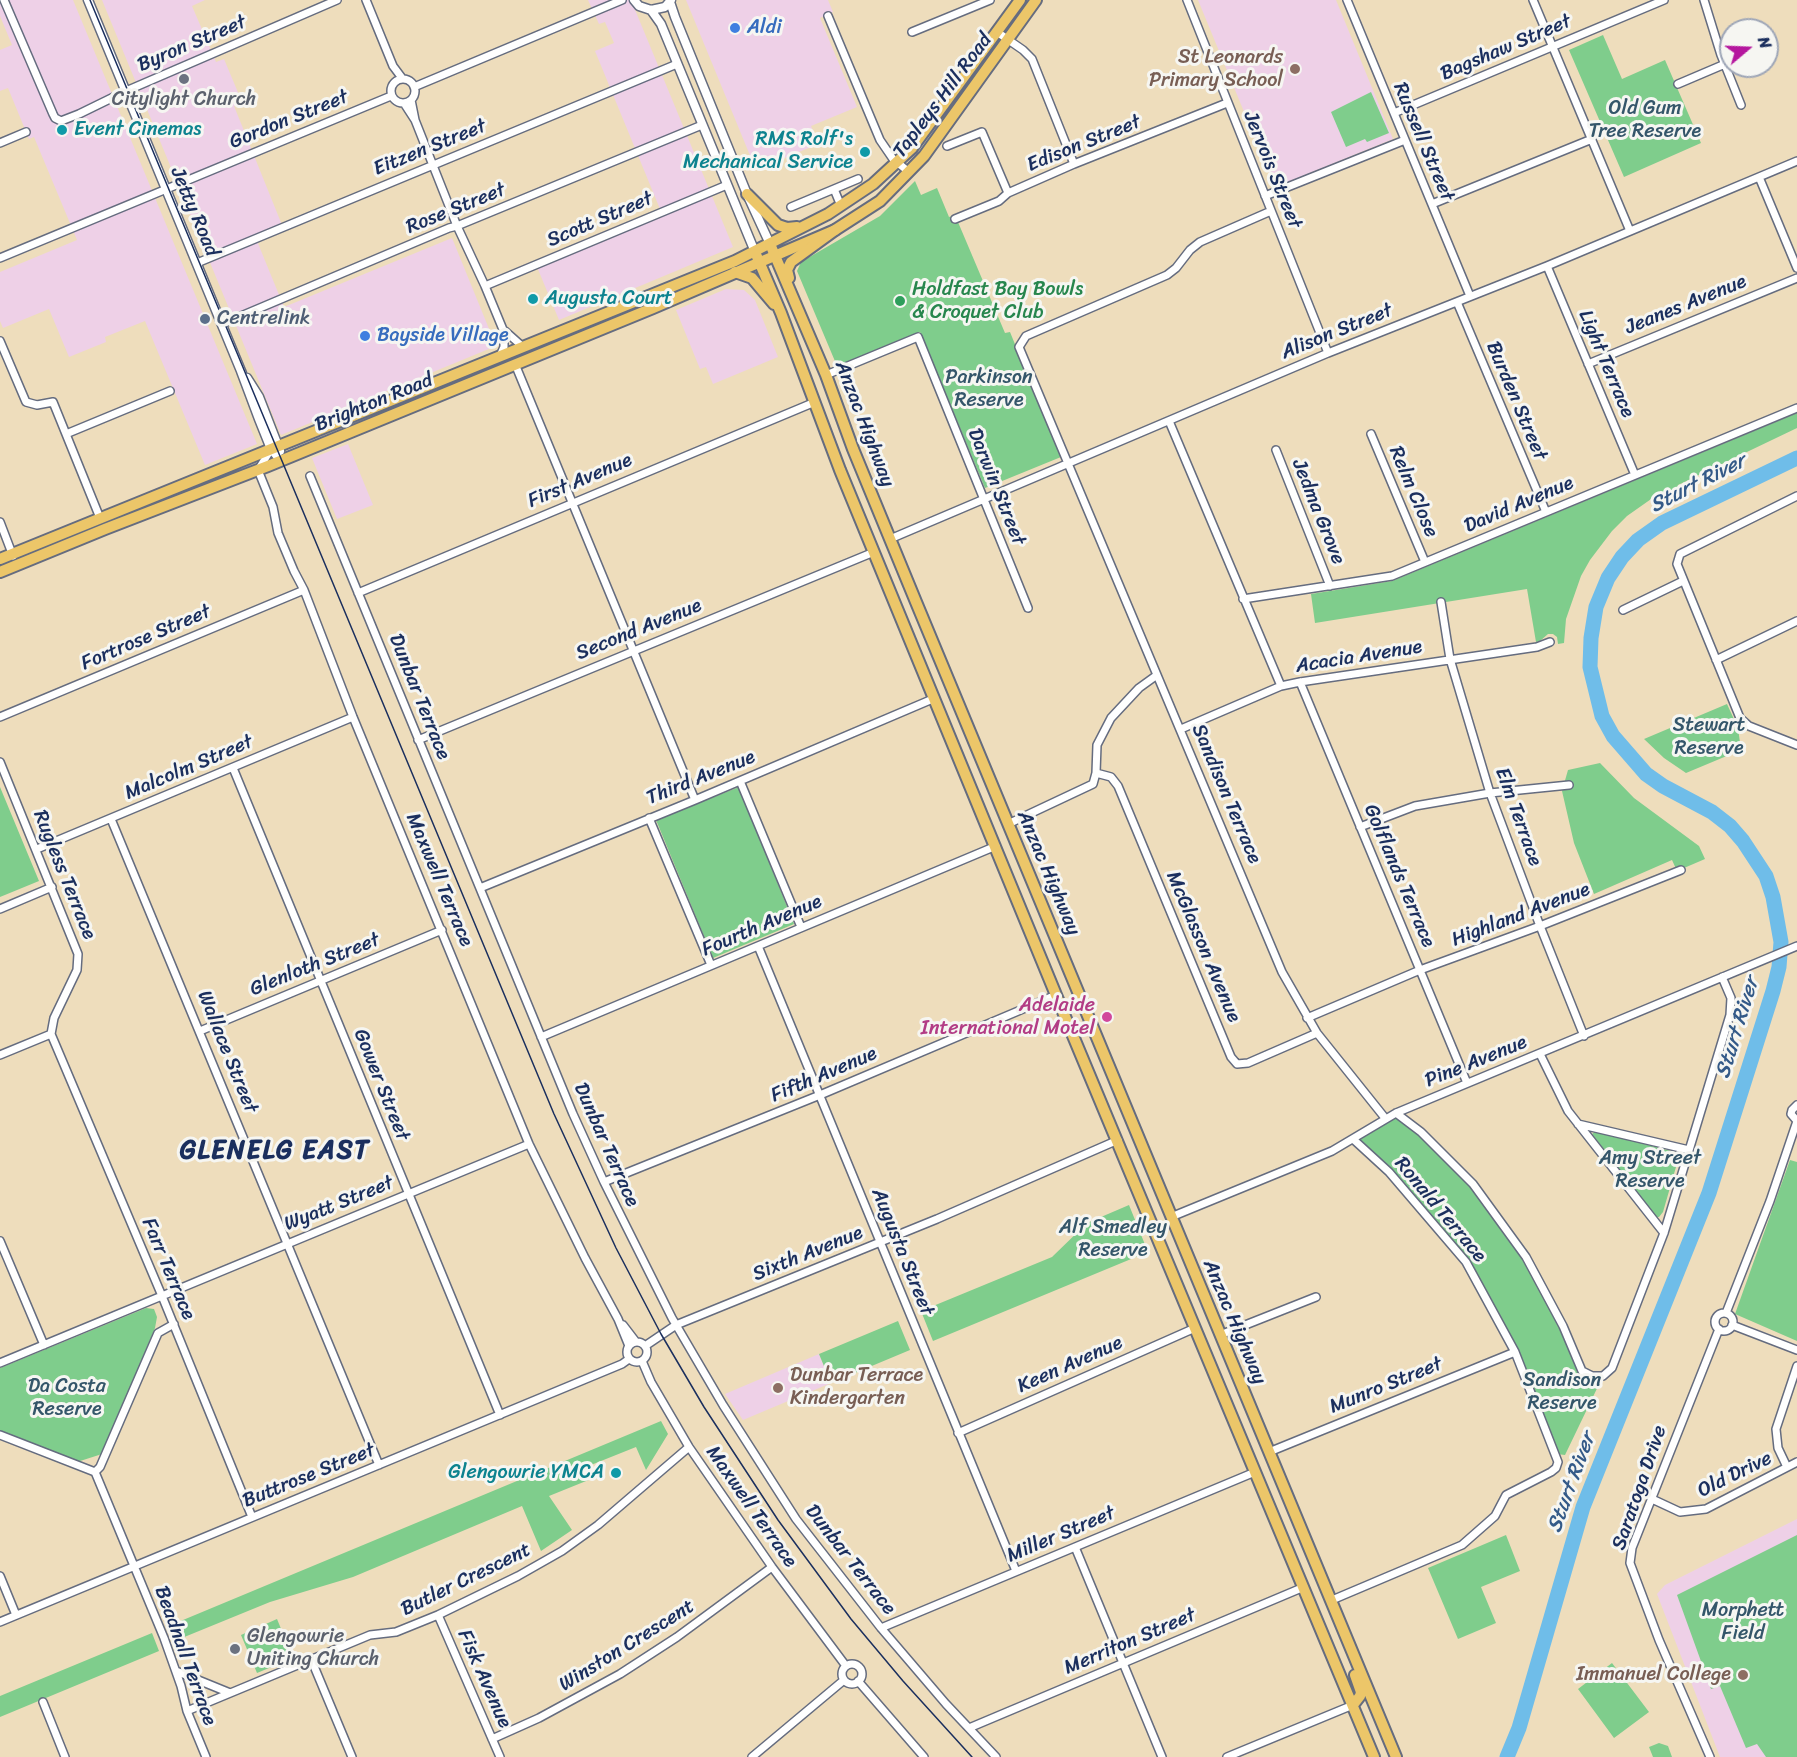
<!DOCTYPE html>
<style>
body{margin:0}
#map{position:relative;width:1797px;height:1757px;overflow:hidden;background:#eeddbc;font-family:Sriracha,sans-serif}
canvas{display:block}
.north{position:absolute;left:1719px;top:18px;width:60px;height:60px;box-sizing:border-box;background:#f6f6f2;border:2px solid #9ea6b7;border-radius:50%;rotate:71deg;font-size:16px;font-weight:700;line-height:24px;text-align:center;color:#1b2f5e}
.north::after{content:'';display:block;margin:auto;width:21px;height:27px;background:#b5179e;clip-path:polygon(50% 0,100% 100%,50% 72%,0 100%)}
</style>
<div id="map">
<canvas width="1797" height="1757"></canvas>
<div class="north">N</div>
</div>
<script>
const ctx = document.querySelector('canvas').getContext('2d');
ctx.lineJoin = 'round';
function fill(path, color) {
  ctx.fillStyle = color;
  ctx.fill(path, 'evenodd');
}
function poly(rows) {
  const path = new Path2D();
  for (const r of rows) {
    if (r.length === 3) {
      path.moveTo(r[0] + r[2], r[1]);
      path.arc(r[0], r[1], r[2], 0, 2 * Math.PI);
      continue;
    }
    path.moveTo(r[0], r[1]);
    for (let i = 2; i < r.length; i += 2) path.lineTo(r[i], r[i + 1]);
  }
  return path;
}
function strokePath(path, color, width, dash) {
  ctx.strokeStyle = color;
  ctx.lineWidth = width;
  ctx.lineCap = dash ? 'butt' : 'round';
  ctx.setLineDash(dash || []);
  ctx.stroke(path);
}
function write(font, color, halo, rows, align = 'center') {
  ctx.font = font + ' Sriracha,sans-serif';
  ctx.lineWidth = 6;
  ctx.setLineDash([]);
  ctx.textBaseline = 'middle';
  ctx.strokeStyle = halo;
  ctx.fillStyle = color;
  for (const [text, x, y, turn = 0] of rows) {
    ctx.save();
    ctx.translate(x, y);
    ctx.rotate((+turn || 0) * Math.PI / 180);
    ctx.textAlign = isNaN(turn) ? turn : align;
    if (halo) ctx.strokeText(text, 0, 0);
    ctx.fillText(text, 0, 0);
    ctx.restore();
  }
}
const built = poly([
 [0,0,73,0,257,444,205,465,145,321,105,337,106,342,69,357,49,309,3,328,0,321,0,272,77,240,34,137,29,139,8,88,0,91,0,50,12,45,0,16],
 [102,0,205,0,192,6,216,62,224,59,242,102,234,106,284,230,257,241,284,307,452,238,496,346,281,435],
 [588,0,631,0,733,247,559,320,535,262,660,209,595,51,614,43,605,22,599,24],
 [686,0,828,0,833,12,820,18,857,107,811,126,818,144,756,170],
 [1198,0,1336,0,1393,139,1275,187],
 [726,289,744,290,755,300,778,357,713,384,706,367,700,369,676,310],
 [348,444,373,505,337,519,312,458],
 [819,1354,831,1383,743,1420,725,1394],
 [1797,1519,1797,1757,1720,1757,1657,1594,1665,1585]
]);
const green = poly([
 [1603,35,1622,79,1665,60,1701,143,1624,177,1569,50],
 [1371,92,1389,133,1367,142,1365,139,1346,147,1331,112],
 [915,181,921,195,937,188,949,217,955,215,1005,333,1010,332,1061,457,985,488,920,332,837,366,797,271,801,262,880,216],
 [1797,413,1797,428,1678,485,1672,503,1654,497,1627,516,1612,531,1590,560,1581,576,1566,619,1564,643,1558,644,1557,637,1553,634,1548,634,1540,641,1536,642,1527,589,1315,623,1311,594,1392,581],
 [1727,704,1738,728,1741,750,1686,773,1664,758,1644,739],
 [1600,763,1634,798,1699,846,1705,859,1677,871,1672,860,1594,894,1574,843,1562,791,1568,770],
 [0,787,39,881,0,897],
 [739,787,794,924,713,958,656,820],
 [1396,1113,1473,1184,1526,1257,1582,1371,1603,1376,1565,1455,1557,1454,1515,1352,1466,1262,1389,1172,1353,1139],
 [1596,1131,1678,1153,1678,1160,1663,1212,1659,1217,1655,1217,1592,1134],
 [1790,1160,1797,1162,1797,1341,1735,1314],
 [1129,1205,1148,1252,933,1341,921,1311,1052,1257,1087,1223],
 [146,1308,154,1309,157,1317,155,1328,102,1454,77,1462,0,1431,0,1368],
 [898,1321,910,1350,831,1383,819,1354],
 [661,1421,668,1434,646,1470,636,1447,591,1465,596,1477,549,1496,572,1530,541,1551,522,1506,353,1577,270,1602,177,1640,171,1625],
 [1506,1535,1520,1571,1481,1587,1496,1623,1458,1639,1428,1568],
 [1797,1535,1797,1757,1766,1757,1757,1744,1746,1748,1720,1686,1711,1689,1677,1595],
 [277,1619,293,1658,257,1673,241,1635],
 [152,1633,159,1651,0,1717,0,1696],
 [1612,1663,1649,1712,1614,1738,1578,1689],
 [1659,1743,1668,1746,1672,1757,1653,1757,1649,1747]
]);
const river = poly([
 [1507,1757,1519,1728,1583,1507,1709,1193,1773,991,1779,967,1781,942,1773,897,1766,876,1743,841,1730,826,1712,812,1663,786,1646,774,1613,736,1602,716,1590,667,1591,638,1596,607,1608,578,1622,557,1638,540,1662,523,1797,458]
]);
const minor = poly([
 [4,0,53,114,55,118,61,121,79,114,126,91,337,0],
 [366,0,393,66,402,78],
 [1187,0,1328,353],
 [1347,0,1470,296],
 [1533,0,1630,231],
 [1704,0,1721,55,1741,105],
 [828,16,880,140,893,159,909,172],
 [912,32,990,0],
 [997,32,1023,50,1032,59,1074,164],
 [403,91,12],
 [1678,84,1725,64],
 [414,87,622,0],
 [404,103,415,120,411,100],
 [1394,113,1664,0],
 [415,120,457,226,485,286,504,332,504,347,500,356],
 [0,143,26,132],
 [947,146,982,132,1008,193],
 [1759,177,1797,268],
 [834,189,841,206],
 [1265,196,1405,140],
 [1432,204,1592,139],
 [791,207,858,179],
 [1271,211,1200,242,1190,250,1176,268,1167,275,1026,336,1019,347,1282,972,1317,1033,1385,1118],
 [955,219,999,201,1008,193,1074,164,1227,103],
 [0,258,391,96],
 [197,263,677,64],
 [1547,266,1635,475],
 [485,286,727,185],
 [1457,302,1546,512],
 [222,324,449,228,457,226,702,125],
 [505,331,523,347],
 [0,341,26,402,37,405,53,402,100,518],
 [515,364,695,800],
 [1588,364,1797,278],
 [826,375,918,337,1028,608],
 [1169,421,1281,686],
 [66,434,170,391],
 [1371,434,1425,562],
 [1276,450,1330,586],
 [270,451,258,470,273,507,278,533,294,571,304,590,353,717,529,1144,585,1258,618,1319,629,1346],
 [310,476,573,1114,604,1182,672,1318,723,1405,796,1519,881,1628,946,1704,996,1757],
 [1797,496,1680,554,1677,564,1740,718,1749,726,1797,745],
 [0,522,13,556],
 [890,539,1328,353,1547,266,1797,161],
 [358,593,815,402],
 [1243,599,1392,576,1797,408],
 [1441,602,1450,659,1490,793,1540,926,1584,1036],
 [1623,610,1683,581],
 [1716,660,1797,621],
 [1300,682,1467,1083],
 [0,717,304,590],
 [1181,729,1281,686,1300,682,1537,647,1550,642],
 [418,740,874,552],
 [0,762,78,954,77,970,54,1018,51,1034,162,1296,252,1517],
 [233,768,500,1415],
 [1096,773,1111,777,1118,786,1231,1057,1237,1064,1248,1063,1317,1033],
 [740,781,801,927],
 [649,818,711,965],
 [111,819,379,1465],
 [1008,824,1093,784,1096,773,1097,745,1111,718,1139,688,1157,675],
 [1360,827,1415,806,1490,793,1569,785],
 [37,849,353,717],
 [480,888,695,800,935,698],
 [0,909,52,887],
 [758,946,1016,1571],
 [1307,1018,1420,970,1540,926,1681,870],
 [200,1031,442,930],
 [541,1037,996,846],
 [1540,1054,1568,1111,1664,1233],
 [0,1055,51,1034],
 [1797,1105,1792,1110,1791,1114,1797,1121],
 [1396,1113,1421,1132,1473,1184,1526,1257,1563,1326,1582,1371,1592,1376,1603,1376,1612,1368,1664,1233,1730,1015,1731,998,1722,977],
 [1578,1124,1689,1150],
 [604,1182,820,1095,1056,995],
 [1171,1217,1332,1151,1396,1113,1797,946],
 [0,1241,44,1345],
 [1726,1313,1770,1201,1797,1121],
 [1724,1322,9],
 [623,1325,636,1342],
 [1732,1325,1797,1350],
 [1220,1335,1316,1297],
 [637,1352,10],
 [645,1346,676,1325,937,1219,1118,1140],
 [642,1361,651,1382,689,1447,772,1567,846,1666],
 [0,1363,529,1144],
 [958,1433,1195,1328],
 [0,1435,95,1472,100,1467,158,1333,174,1324],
 [1269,1452,1515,1352],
 [1787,1467,1778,1448,1776,1429,1797,1366],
 [95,1472,164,1638,181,1686,187,1711,206,1757],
 [1652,1499,1680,1512,1706,1509,1797,1462],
 [1075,1547,1162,1757],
 [0,1576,16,1615],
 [1332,1600,1462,1545,1495,1516,1506,1495,1551,1472,1556,1468,1558,1462,1515,1352,1466,1262,1389,1172,1353,1139],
 [438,1615,500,1757],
 [0,1622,622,1364,629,1359],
 [881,1628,1255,1472],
 [311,1659,352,1757],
 [852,1674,10],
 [176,1671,230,1693],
 [858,1681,924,1757],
 [43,1702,65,1757],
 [187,1711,370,1635,396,1632,438,1615,518,1576,562,1551,598,1525,689,1447],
 [969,1728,1304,1587],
 [492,1739,539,1718,620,1674,677,1637,772,1567],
 [752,1757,844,1680],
 [1227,1757,1353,1705],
 [1710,1757,1659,1640,1630,1563,1632,1548,1719,1329]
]);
const tertiary = poly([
 [88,0,241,371,259,419,271,449,281,461],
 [634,0,639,6,651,10,665,7,671,0],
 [670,2,675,17,747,194,770,244],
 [651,10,661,24,755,252],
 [247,378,259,397,280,451]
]);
const primary = poly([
 [747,194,778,225,787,228,797,227],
 [0,559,735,261,828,214,873,184,912,148,1020,0],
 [0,572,105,529,268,466,653,308,835,230,880,201,924,156,1036,0]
]);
const trunk = poly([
 [770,244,826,375,853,449,916,602,1396,1757],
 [755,252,781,313,840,470,1056,995,1374,1757],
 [735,272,752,278,774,304],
 [789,278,787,270,791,262,835,230],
 [1353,1705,1360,1696,1361,1692,1355,1675]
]);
const tram = poly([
 [90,0,554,1114,616,1248,661,1334,704,1407,778,1520,851,1619,903,1681,972,1757]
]);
const markers = [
 [735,28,6,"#3f7fe0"],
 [1295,69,6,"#8d6e63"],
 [184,79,6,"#6b7280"],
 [62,130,6,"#0f9aa8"],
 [865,152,6,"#0f9aa8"],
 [533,299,6,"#0f9aa8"],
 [900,301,6,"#2e9e5b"],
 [205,319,6,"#5c6f8a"],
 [365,336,6,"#3f7fe0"],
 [1107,1017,6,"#d1479c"],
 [778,1388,6,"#8d6e63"],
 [616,1473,6,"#0f9aa8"],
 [235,1649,6,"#6b7280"],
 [1743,1675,6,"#8d6e63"]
];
const shopNames = [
 ["Aldi",747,28],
 ["Bayside Village",377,336]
];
const streetNames = [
 ["Byron Street",192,44,-23],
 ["Bagshaw Street",1506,48,-23],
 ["Tapleys Hill Road",943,96,-53],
 ["Gordon Street",289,120,-22],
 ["Russell Street",1423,142,67],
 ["Edison Street",1084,144,-22],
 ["Eitzen Street",430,148,-22],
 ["Jervois Street",1272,170,68],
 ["Rose Street",456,209,-22],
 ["Jetty Road",194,212,67],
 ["Scott Street",600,220,-23],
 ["Jeanes Avenue",1686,305,-22],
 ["Alison Street",1337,332,-22],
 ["Light Terrace",1606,364,67],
 ["Burden Street",1516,401,67],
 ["Brighton Road",374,403,-22],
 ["Anzac Highway",864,424,69],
 ["First Avenue",580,481,-23],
 ["Darwin Street",996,487,68],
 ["Relm Close",1413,492,67],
 ["David Avenue",1519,505,-23],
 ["Jedma Grove",1318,512,68],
 ["Second Avenue",639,630,-22],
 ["Fortrose Street",146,638,-23],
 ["Acacia Avenue",1359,657,-9],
 ["Dunbar Terrace",419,697,68],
 ["Malcolm Street",189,768,-23],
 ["Third Avenue",701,778,-22],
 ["Sandison Terrace",1226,794,67],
 ["Elm Terrace",1518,817,70],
 ["Anzac Highway",1048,873,67],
 ["Rugless Terrace",64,875,68],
 ["Golflands Terrace",1399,876,67],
 ["Maxwell Terrace",439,880,67],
 ["Highland Avenue",1521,915,-21],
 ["Fourth Avenue",762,926,-23],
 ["McGlasson Avenue",1203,947,67],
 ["Glenloth Street",315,965,-22],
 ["Wallace Street",227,1052,68],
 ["Pine Avenue",1476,1062,-22],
 ["Fifth Avenue",824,1075,-23],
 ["Gower Street",381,1085,68],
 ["Dunbar Terrace",606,1145,66],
 ["Wyatt Street",339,1204,-22],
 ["Ronald Terrace",1440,1210,50],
 ["Augusta Street",902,1252,68],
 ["Sixth Avenue",808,1254,-22],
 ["Farr Terrace",168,1269,67],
 ["Anzac Highway",1234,1322,67],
 ["Keen Avenue",1070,1365,-24],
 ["Munro Street",1386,1386,-22],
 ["Old Drive",1735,1475,-26],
 ["Buttrose Street",309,1476,-22],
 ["Saratoga Drive",1640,1488,-71],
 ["Maxwell Terrace",751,1507,55],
 ["Miller Street",1061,1535,-23],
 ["Dunbar Terrace",850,1560,52],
 ["Butler Crescent",466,1580,-26],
 ["Merriton Street",1130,1642,-23],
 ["Winston Crescent",627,1646,-32],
 ["Beadnall Terrace",185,1656,70],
 ["Fisk Avenue",484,1679,66]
];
const educationNames = [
 ["St Leonards",1283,58],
 ["Primary School",1283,81],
 ["Dunbar Terrace",790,1376,"left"],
 ["Kindergarten",790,1399,"left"],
 ["Immanuel College",1731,1675]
];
const worshipNames = [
 ["Citylight Church",184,100],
 ["Glengowrie",247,1637,"left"],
 ["Uniting Church",247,1660,"left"]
];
const parkNames = [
 ["Old Gum",1645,109],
 ["Tree Reserve",1645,132],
 ["Parkinson",989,378],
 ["Reserve",989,401],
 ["Stewart",1709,726],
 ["Reserve",1709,749],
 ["Amy Street",1650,1159],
 ["Reserve",1650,1182],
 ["Alf Smedley",1113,1228],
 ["Reserve",1113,1251],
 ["Sandison",1562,1381],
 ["Reserve",1562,1404],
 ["Da Costa",67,1387],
 ["Reserve",67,1410],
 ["Morphett",1743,1611],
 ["Field",1743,1634]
];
const cultureNames = [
 ["Event Cinemas",74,130],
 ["RMS Rolf's",853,140,"right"],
 ["Mechanical Service",853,163,"right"],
 ["Augusta Court",545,299],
 ["Glengowrie YMCA",604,1473,"right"]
];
const leisureNames = [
 ["Holdfast Bay Bowls",912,290],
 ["& Croquet Club",912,313]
];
const serviceNames = [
 ["Centrelink",217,319]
];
const hotelNames = [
 ["Adelaide",1095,1006],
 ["International Motel",1095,1029]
];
const waterNames = [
 ["Sturt River",1698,484,-27],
 ["Sturt River",1738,1028,-73],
 ["Sturt River",1572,1483,-70]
];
const districtNames = [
 ["GLENELG EAST",275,1151]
];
fill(built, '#eed0e7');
fill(green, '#7fcd8c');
strokePath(river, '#6fbde9', 15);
strokePath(minor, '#656c7f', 10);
strokePath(tertiary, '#656c7f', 11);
strokePath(primary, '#656c7f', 14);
strokePath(trunk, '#656c7f', 14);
strokePath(minor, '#fff', 7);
strokePath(tertiary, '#fff', 8);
strokePath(primary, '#ecc669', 10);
strokePath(trunk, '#ecc669', 10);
strokePath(tram, '#1b2f5e', 1.5);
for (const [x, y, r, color] of markers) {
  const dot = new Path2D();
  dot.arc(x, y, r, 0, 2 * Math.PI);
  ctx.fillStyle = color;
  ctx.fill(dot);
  strokePath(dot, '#f6f6f2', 2);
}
write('20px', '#366cbe', '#f6f6f2', shopNames, 'left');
write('20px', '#1b2f5e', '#f6f6f2', streetNames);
write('20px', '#785e54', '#f6f6f2', educationNames, 'right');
write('20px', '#5b616d', '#f6f6f2', worshipNames);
write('20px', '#34566a', '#f6f6f2', parkNames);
write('20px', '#0d838f', '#f6f6f2', cultureNames, 'left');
write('20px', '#27864d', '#f6f6f2', leisureNames, 'left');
write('20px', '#4e5e75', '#f6f6f2', serviceNames, 'left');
write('20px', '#b23c85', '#f6f6f2', hotelNames, 'right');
write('italic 21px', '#345a88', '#f6f6f2', waterNames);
ctx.letterSpacing = '1.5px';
write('bold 26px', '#1b2f5e', '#f6f6f2', districtNames);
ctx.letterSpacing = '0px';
</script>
